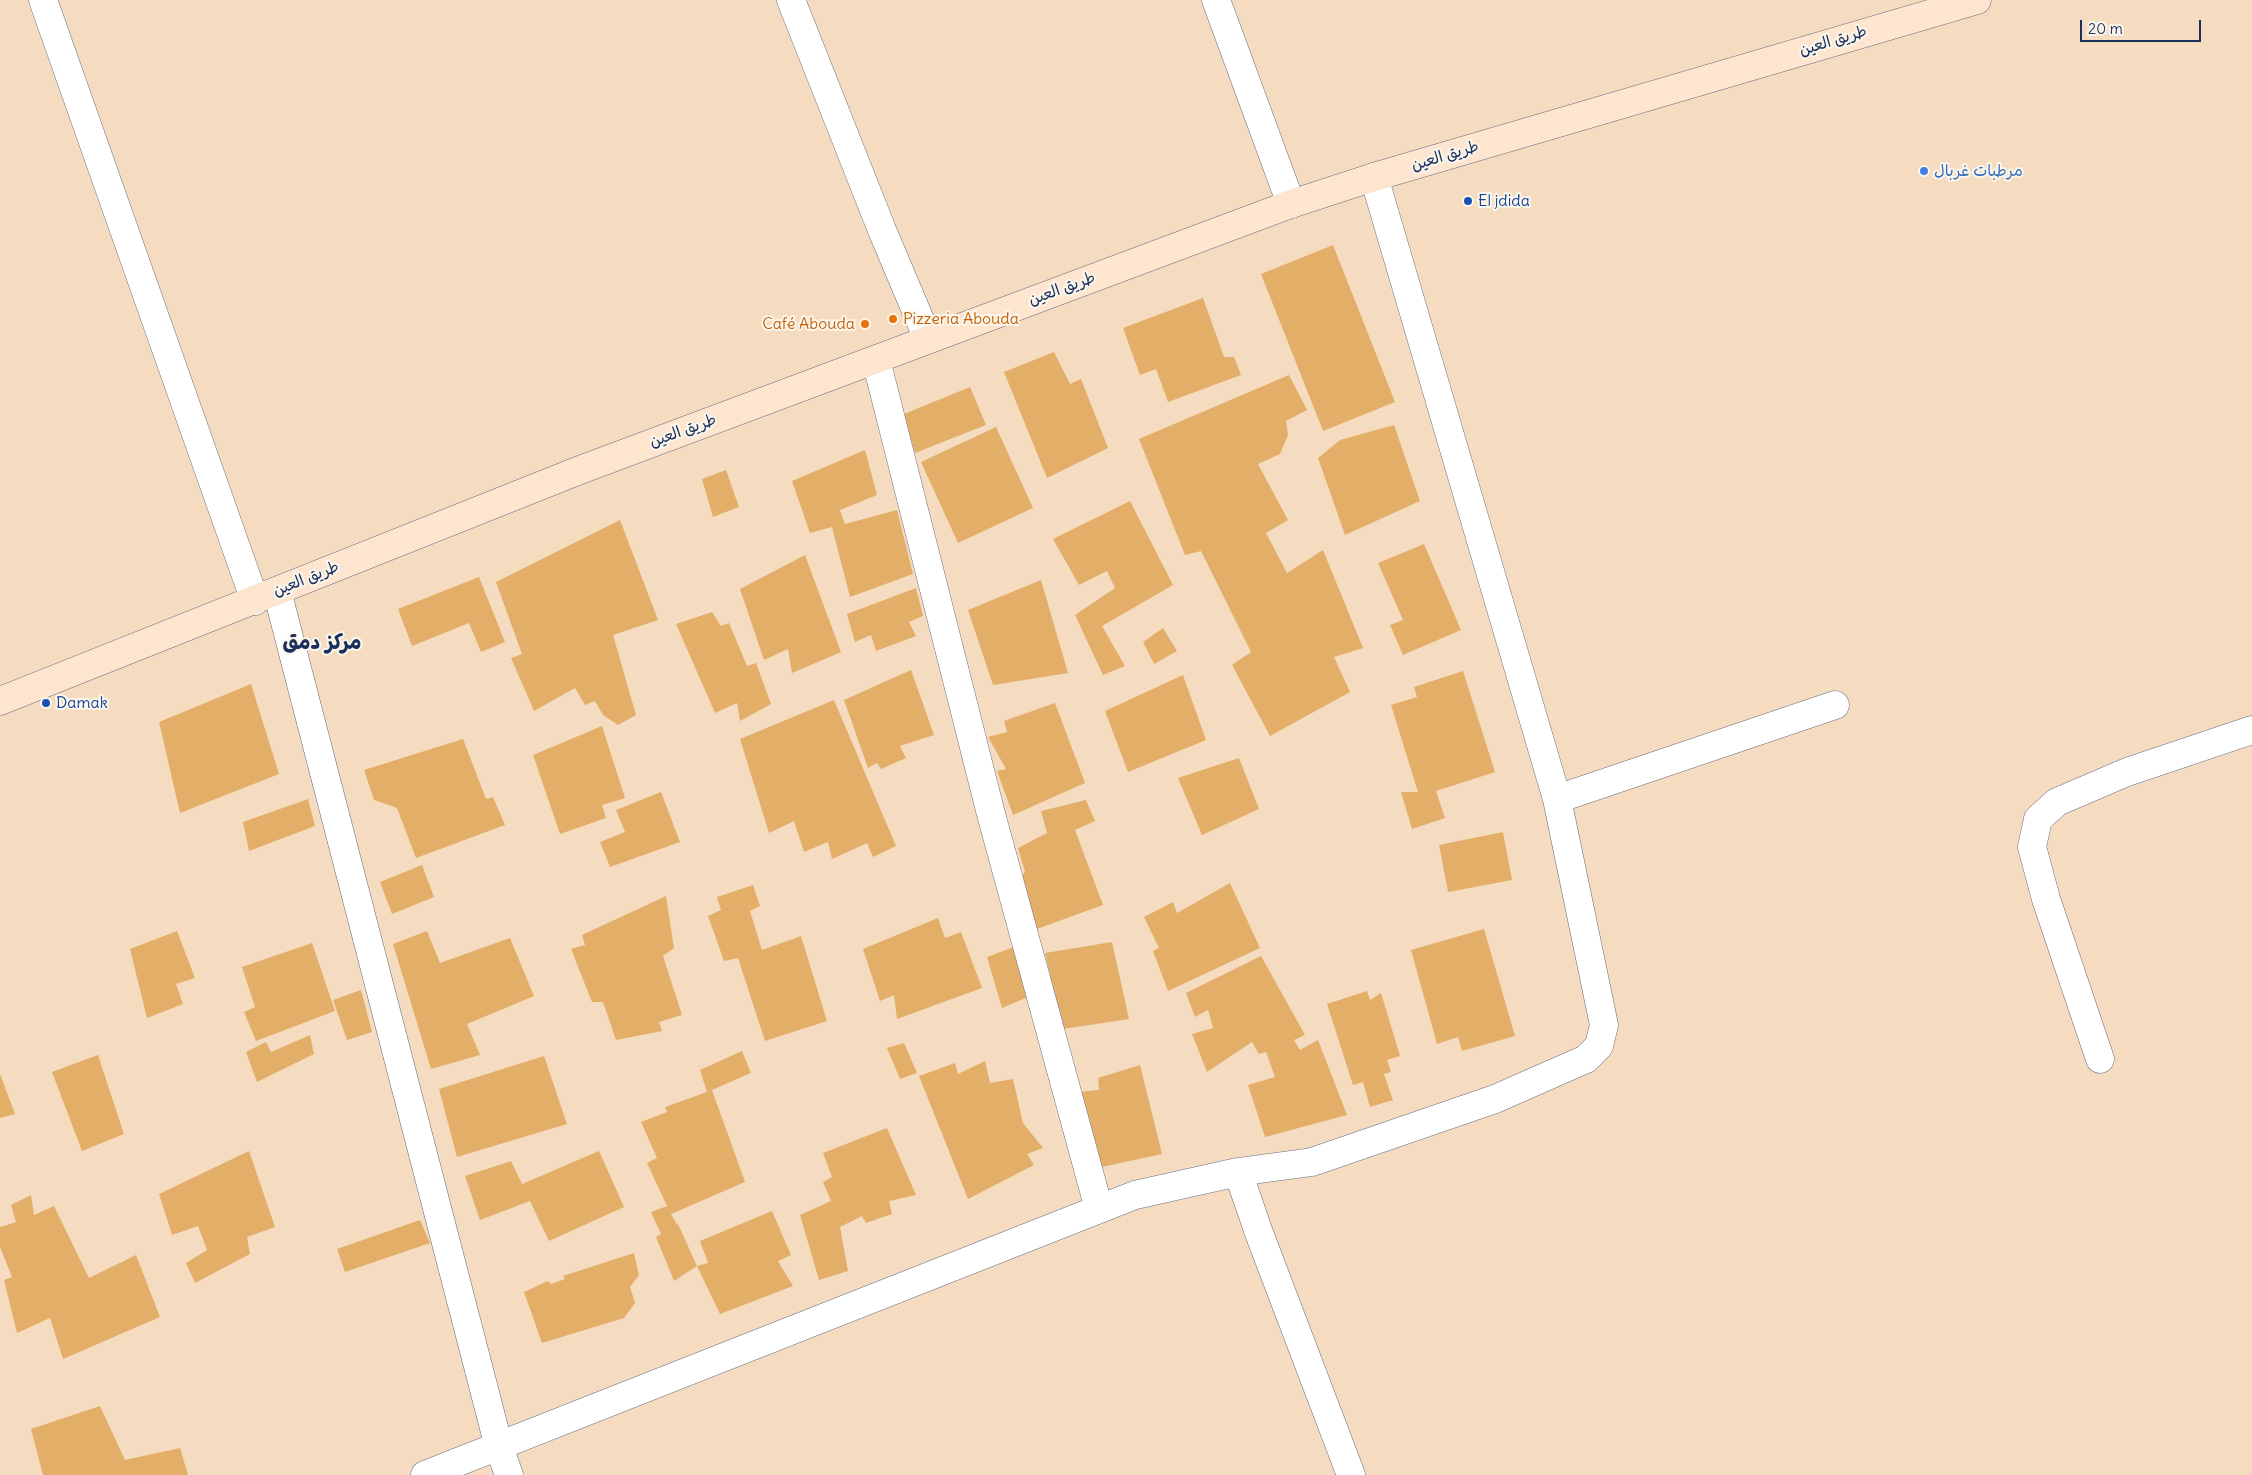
<!DOCTYPE html>
<meta charset="utf-8">
<style>
body{margin:0}
#map{position:relative;width:2252px;height:1475px;overflow:hidden;background:#f5dcc0;font-family:Delius,sans-serif}
canvas{display:block}
.scale{position:absolute;left:2080px;top:20px;width:121px;height:22px;box-sizing:border-box;border:2px solid #1b2f5e;border-top:0;padding-left:6px;font-size:15px;line-height:18px;white-space:nowrap;color:#1b2f5e;-webkit-text-stroke:4px #fbf7ec;paint-order:stroke}
</style>
<div id="map">
<canvas width="2252" height="1475"></canvas>
<div class="scale">20 m</div>
</div>
<script>
const ctx = document.querySelector('canvas').getContext('2d');
ctx.lineJoin = 'round';
function fill(path, color) {
  ctx.fillStyle = color;
  ctx.fill(path, 'evenodd');
}
function poly(rows) {
  const path = new Path2D();
  for (const r of rows) {
    path.moveTo(r[0], r[1]);
    for (let i = 2; i < r.length; i += 2) path.lineTo(r[i], r[i + 1]);
  }
  return path;
}
function strokePath(path, color, width, dash) {
  ctx.strokeStyle = color;
  ctx.lineWidth = width;
  ctx.lineCap = dash ? 'butt' : 'round';
  ctx.setLineDash(dash || []);
  ctx.stroke(path);
}
function write(font, color, halo, rows, align = 'center') {
  ctx.font = font + ' Delius,"Playpen Sans Arabic",sans-serif';
  ctx.lineWidth = 4;
  ctx.setLineDash([]);
  ctx.textBaseline = 'middle';
  ctx.strokeStyle = halo;
  ctx.fillStyle = color;
  for (const [text, x, y, turn = 0] of rows) {
    ctx.save();
    ctx.translate(x, y);
    ctx.rotate((+turn || 0) * Math.PI / 180);
    ctx.textAlign = isNaN(turn) ? turn : align;
    if (halo) ctx.strokeText(text, 0, 0);
    ctx.fillText(text, 0, 0);
    ctx.restore();
  }
}
const building = poly([
 [1333,245,1395,402,1323,431,1261,274],
 [1203,298,1224,357,1234,357,1241,375,1168,402,1156,369,1140,375,1123,328],
 [1054,352,1070,384,1081,379,1108,448,1047,478,1004,372],
 [1289,375,1307,410,1286,421,1288,435,1280,454,1258,464,1288,520,1266,533,1287,573,1323,550,1363,648,1334,657,1350,692,1270,736,1232,665,1251,652,1201,551,1185,555,1139,439],
 [970,387,986,425,915,453,904,414],
 [1394,425,1420,501,1345,535,1318,458,1340,440],
 [996,427,1033,508,958,543,921,462],
 [865,450,877,495,840,510,845,524,897,510,913,574,850,597,832,527,810,533,792,481],
 [726,470,739,507,713,517,702,479],
 [1130,501,1173,585,1102,626,1125,666,1103,675,1075,615,1115,588,1107,571,1079,585,1053,539],
 [620,520,658,620,613,635,636,715,618,725,603,715,595,701,585,705,575,688,534,711,511,658,522,654,496,582],
 [1424,544,1461,630,1403,655,1390,625,1403,620,1378,563],
 [805,555,841,652,792,673,788,649,764,660,740,589],
 [479,577,505,642,481,652,469,623,412,646,398,609],
 [1041,580,1068,673,993,685,968,610],
 [916,588,923,616,909,622,916,636,876,651,871,635,855,642,847,614],
 [712,612,721,626,729,623,747,666,756,663,771,704,740,721,737,703,715,713,676,624],
 [1163,628,1177,651,1154,664,1143,642],
 [911,670,934,735,900,746,906,758,881,769,877,763,868,768,844,700],
 [1463,671,1495,772,1436,791,1445,818,1412,829,1401,792,1418,792,1391,705,1417,697,1414,687],
 [1183,675,1206,740,1128,772,1105,711],
 [251,684,279,774,180,813,159,722],
 [834,700,896,846,873,857,867,843,832,859,828,842,804,852,794,821,769,833,740,739],
 [1055,703,1085,783,1013,815,997,771,1006,769,988,737,1007,732,1004,721],
 [602,726,625,798,602,805,606,818,560,834,533,755],
 [463,739,486,799,493,797,505,825,416,858,397,808,374,800,364,770],
 [1239,758,1259,809,1202,835,1178,778],
 [661,792,680,842,610,867,600,842,625,832,616,810],
 [308,799,315,826,249,851,243,822],
 [1086,800,1095,821,1075,830,1103,905,1034,930,1015,886,1025,872,1018,848,1047,833,1041,811],
 [1503,832,1512,880,1448,892,1439,845],
 [422,865,434,897,392,914,380,882],
 [1230,883,1260,948,1168,991,1153,951,1159,948,1144,917,1173,902,1177,913],
 [753,885,760,906,750,911,762,950,801,936,827,1021,765,1041,738,958,724,961,708,916,721,910,717,897],
 [666,896,674,948,663,956,682,1015,659,1022,662,1031,616,1040,603,1002,592,1002,571,949,585,945,582,935],
 [938,918,945,938,961,932,982,988,897,1019,894,995,880,1001,863,949],
 [1484,929,1515,1036,1462,1051,1458,1037,1437,1044,1411,950],
 [177,931,195,978,176,984,183,1004,147,1018,130,949],
 [427,931,440,963,510,938,534,996,467,1024,480,1055,431,1069,393,944],
 [1112,942,1129,1019,1063,1029,1045,953],
 [312,943,335,1011,256,1041,244,1012,255,1007,242,967],
 [1022,944,1035,994,1002,1008,987,957],
 [1261,956,1305,1035,1294,1040,1300,1050,1318,1040,1347,1115,1265,1137,1248,1085,1275,1077,1266,1052,1259,1054,1252,1042,1207,1072,1192,1034,1213,1028,1208,1010,1195,1017,1186,993],
 [361,990,372,1032,347,1040,333,1000],
 [1367,991,1370,1000,1381,993,1400,1056,1387,1060,1391,1072,1384,1074,1393,1100,1370,1107,1363,1082,1353,1085,1327,1004],
 [310,1035,314,1054,257,1082,246,1052,266,1042,271,1052],
 [904,1043,917,1073,900,1079,887,1048],
 [742,1051,751,1073,712,1090,745,1182,671,1214,677,1225,678,1224,697,1266,674,1281,656,1237,661,1234,651,1212,667,1206,647,1163,657,1158,641,1122,667,1112,665,1107,707,1092,700,1070],
 [98,1055,124,1134,82,1151,52,1072],
 [544,1056,567,1124,457,1157,439,1089],
 [985,1061,990,1083,1013,1079,1023,1123,1043,1148,1027,1154,1034,1165,968,1199,919,1076,955,1063,958,1074],
 [1140,1065,1162,1154,1097,1168,1080,1092,1099,1090,1098,1078],
 [0,1074,15,1114,0,1118],
 [887,1128,916,1195,889,1201,892,1214,866,1223,862,1216,840,1227,848,1271,819,1280,800,1215,831,1201,823,1182,832,1177,823,1153],
 [249,1151,275,1227,247,1237,250,1254,195,1283,186,1263,207,1250,198,1226,172,1235,159,1194],
 [599,1151,624,1207,549,1241,530,1201,480,1220,465,1176,511,1161,522,1184],
 [31,1195,34,1215,54,1206,89,1278,136,1255,160,1317,63,1359,50,1318,17,1333,4,1280,12,1277,0,1247,0,1227,16,1222,11,1205],
 [772,1211,791,1255,778,1261,793,1286,720,1314,697,1266,708,1263,700,1241],
 [420,1220,430,1243,345,1272,337,1249],
 [634,1253,639,1275,630,1287,635,1303,624,1318,542,1343,524,1292,548,1281,551,1284,565,1279,563,1276],
 [100,1406,125,1460,180,1448,188,1475,43,1475,31,1429]
]);
const street = poly([
 [43,0,255,601],
 [791,0,882,230,928,339],
 [1216,0,1291,204],
 [876,360,991,814,1099,1209],
 [277,591,499,1447,509,1475],
 [1557,799,1835,705],
 [2100,1059,2046,899,2032,847,2038,819,2057,802,2127,772,2252,730],
 [425,1475,1135,1195,1238,1172],
 [1351,1475,1259,1233,1238,1172,1312,1162,1495,1099,1586,1059,1599,1046,1604,1025,1557,799,1374,177]
]);
const secondary = poly([
 [0,701,580,470,1291,204,1374,177,1977,0]
]);
const markers = [
 [1924,171,5,"#3f7fe0"],
 [1468,201,5,"#1a4fb4"],
 [893,319,5,"#e8710a"],
 [865,324,5,"#e8710a"],
 [46,703,5,"#1a4fb4"]
];
const streetNames = [
 ["طريق العين",1833,41,-17],
 ["طريق العين",1445,156,-17],
 ["طريق العين",1062,289,-20],
 ["طريق العين",683,431,-20],
 ["طريق العين",306,579,-22]
];
const shopNames = [
 ["مرطبات غربال",1934,171]
];
const transitNames = [
 ["El jdida",1478,201],
 ["Damak",56,703]
];
const foodNames = [
 ["Pizzeria Abouda",903,319],
 ["Café Abouda",855,324,"right"]
];
const districtNames = [
 ["مركز دمق",322,643]
];
fill(building, '#e3ae68');
strokePath(street, '#676c80', 29);
strokePath(secondary, '#676c80', 29);
strokePath(street, '#fff', 28);
strokePath(secondary, '#fde5d0', 28);
for (const [x, y, r, color] of markers) {
  const dot = new Path2D();
  dot.arc(x, y, r, 0, 2 * Math.PI);
  ctx.fillStyle = color;
  ctx.fill(dot);
  strokePath(dot, '#fbf7ec', 2);
}
write('16px', '#1b2f5e', '#fbf7ec', streetNames);
write('16px', '#366cbe', '#fbf7ec', shopNames, 'left');
write('16px', '#164399', '#fbf7ec', transitNames, 'left');
write('16px', '#c56008', '#fbf7ec', foodNames, 'left');
write('bold 21px', '#1b2f5e', '#fbf7ec', districtNames);
</script>
